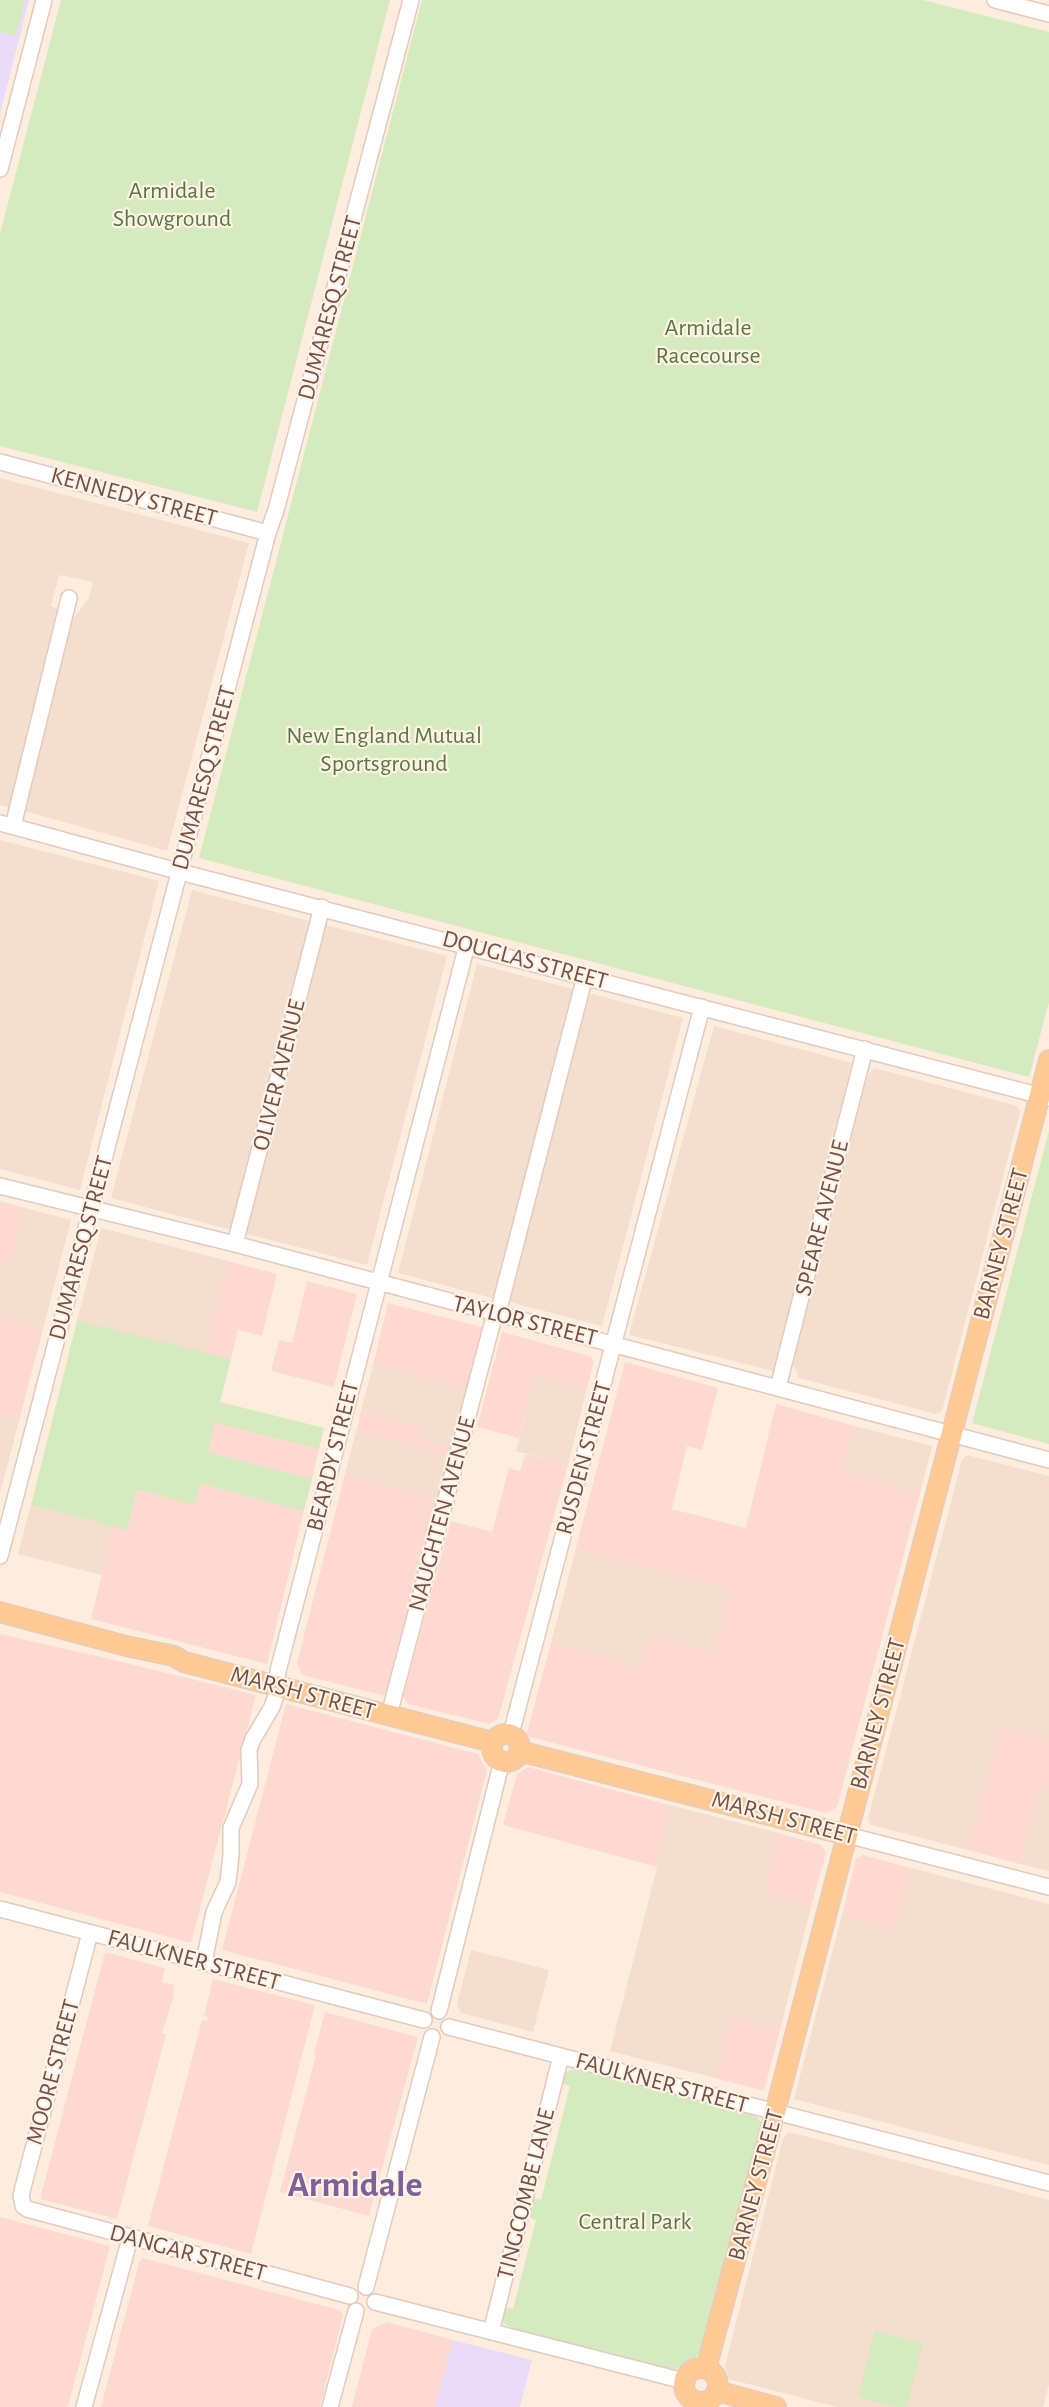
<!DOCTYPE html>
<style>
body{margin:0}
canvas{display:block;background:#fdeddf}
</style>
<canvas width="1049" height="2407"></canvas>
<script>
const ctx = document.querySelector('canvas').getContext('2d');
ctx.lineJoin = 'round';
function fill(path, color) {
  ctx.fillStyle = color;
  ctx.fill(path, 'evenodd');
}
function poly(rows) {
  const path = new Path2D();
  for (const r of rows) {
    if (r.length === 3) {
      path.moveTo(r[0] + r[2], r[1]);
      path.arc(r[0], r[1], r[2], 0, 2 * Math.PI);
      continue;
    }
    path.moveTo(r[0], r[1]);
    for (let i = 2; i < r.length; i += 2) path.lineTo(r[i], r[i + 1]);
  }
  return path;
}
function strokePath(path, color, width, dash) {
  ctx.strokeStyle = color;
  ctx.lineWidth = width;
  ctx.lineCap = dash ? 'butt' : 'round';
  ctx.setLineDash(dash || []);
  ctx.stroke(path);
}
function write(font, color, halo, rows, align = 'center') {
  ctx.font = font + ' "Alegreya Sans",sans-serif';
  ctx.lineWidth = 4.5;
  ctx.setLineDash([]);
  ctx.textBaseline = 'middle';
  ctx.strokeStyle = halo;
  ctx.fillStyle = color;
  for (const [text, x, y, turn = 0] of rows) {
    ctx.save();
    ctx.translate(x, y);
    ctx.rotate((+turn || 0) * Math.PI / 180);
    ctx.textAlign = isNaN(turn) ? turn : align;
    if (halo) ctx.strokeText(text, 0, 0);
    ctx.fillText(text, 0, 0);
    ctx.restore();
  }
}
const residential = poly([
 [0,478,249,543,167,851,25,811,73,619,89,598,93,582,59,575,51,606,61,610,12,808,0,805],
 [0,840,159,881,80,1190,0,1169],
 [192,890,313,922,298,985,293,984,232,1230,111,1198],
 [326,925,447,956,367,1265,243,1233,269,1141,272,1141],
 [477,964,573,989,551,1072,555,1073,496,1299,398,1273],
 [585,992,683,1018,602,1326,510,1302,573,1056,568,1055],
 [714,1026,852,1063,773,1371,629,1335],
 [875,1068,1017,1106,1020,1112,942,1411,936,1414,799,1378,793,1364,868,1075],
 [25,1208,71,1220,43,1329,0,1317,0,1259,10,1261],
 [101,1228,228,1261,204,1353,77,1321],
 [373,1365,468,1390,453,1447,423,1439,426,1428,361,1411],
 [536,1375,587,1388,568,1465,516,1451],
 [0,1416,19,1421,0,1493],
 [855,1426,932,1446,920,1493,844,1472],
 [356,1432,451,1457,440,1499,345,1474],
 [967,1455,1049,1476,1049,1740,1001,1727,968,1850,871,1825,868,1819,962,1460],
 [31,1505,114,1526,102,1575,18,1554],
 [576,1548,731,1590,714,1652,651,1635,642,1667,551,1643],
 [1041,1786,1049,1788,1049,1871,1020,1864],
 [673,1806,779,1833,764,1894,811,1907,780,2030,731,2017,715,2078,610,2051],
 [911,1868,1049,1904,1049,2165,794,2099,842,1915,895,1929],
 [471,1950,549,1970,533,2032,461,2013,457,2004],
 [789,2132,1049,2200,1049,2384,1043,2407,837,2407,729,2379,725,2366,783,2138]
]);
const commercial = poly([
 [0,1201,25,1208,10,1262,0,1259],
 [228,1261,277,1274,262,1336,238,1330,231,1359,204,1353],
 [307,1281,357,1294,334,1387,271,1371,279,1340,292,1343],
 [388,1303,482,1327,484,1335,468,1390,373,1365],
 [0,1317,43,1329,19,1421,0,1416],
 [502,1332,590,1356,594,1361,587,1388,536,1375,519,1438,477,1427],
 [625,1362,718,1388,702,1450,687,1446,672,1509,746,1528,776,1404,855,1426,844,1472,920,1493,837,1807,826,1813,526,1736,551,1643,642,1667,651,1635,714,1652,730,1590,576,1548],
 [361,1411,426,1428,423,1439,453,1447,451,1457,356,1432],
 [215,1423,319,1449,312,1479,208,1453],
 [525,1454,568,1465,498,1719,489,1724,408,1704,403,1697,451,1521,492,1532,509,1468,520,1471],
 [345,1474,440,1499,389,1697,302,1675,297,1663],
 [200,1484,304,1511,267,1664,91,1619,114,1526,127,1529,137,1490,194,1504],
 [0,1634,110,1659,256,1695,191,1943,0,1892],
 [286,1704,478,1754,487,1770,427,2004,222,1950],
 [1001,1727,1049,1740,1049,1788,1041,1786,1020,1864,968,1850],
 [528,1767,673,1806,657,1867,503,1825,517,1774],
 [779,1833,821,1845,826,1853,811,1907,764,1894],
 [863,1855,911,1868,895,1930,842,1915,856,1859],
 [105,1952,165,1968,162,1982,175,1985,172,1994,174,1995,162,2033,166,2034,117,2219,40,2199],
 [213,1979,315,2005,251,2254,148,2226,202,2020,207,2021,208,2017,204,2016],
 [325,2012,418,2037,369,2216,280,2192,316,2055,314,2054],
 [731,2017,780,2030,764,2091,715,2078],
 [0,2217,110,2246,68,2407,0,2407],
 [143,2258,339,2310,343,2315,320,2407,101,2407,135,2278,139,2262],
 [387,2322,453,2340,435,2407,352,2407,372,2329]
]);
const education = poly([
 [0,0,29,0,0,114],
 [453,2340,532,2360,520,2407,435,2407]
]);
const green = poly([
 [0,0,25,0,16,36,0,32],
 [61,0,390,0,257,512,0,446,0,234],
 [422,0,923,0,1049,32,1049,1002,1029,1077,199,858],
 [1049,1131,1049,1444,972,1423],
 [77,1321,231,1359,220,1402,324,1428,319,1449,215,1423,208,1452,312,1479,304,1511,200,1484,195,1505,137,1490,127,1530,31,1505],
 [574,2068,756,2116,761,2122,701,2349,695,2360,678,2369,660,2368,514,2329,503,2323,501,2314,503,2307,513,2309,536,2220,527,2217,531,2198,541,2200,570,2086,561,2083,563,2074],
 [875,2331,923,2343,907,2407,895,2407,858,2397]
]);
const minor = poly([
 [995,0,1049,14],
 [0,169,44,0],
 [0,462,268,533],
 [0,823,192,875,1049,1098],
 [13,826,69,598],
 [0,1186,235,1244,1049,1460],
 [235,1244,322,907],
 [498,1313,585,976],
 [778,1387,865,1049],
 [0,1556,268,533,276,510,411,0],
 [389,1715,495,1313],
 [511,1734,702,1007],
 [847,1835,1049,1887],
 [0,1909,424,2020],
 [90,1933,21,2195,23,2206,27,2209,350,2296],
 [204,1962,214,1912,228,1882,231,1855,231,1828,250,1784,249,1750,253,1739,272,1707,276,1696,278,1671,467,945],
 [439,2011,502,1761],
 [449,2027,1049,2183],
 [366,2287,432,2037],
 [375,2302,684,2381],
 [491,2332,561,2056],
 [84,2407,130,2238],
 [330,2407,356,2311],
 [695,2407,696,2402]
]);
const major = poly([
 [0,1612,126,1646,174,1656,184,1662,492,1742],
 [506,1748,14],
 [519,1751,847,1835],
 [701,2385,17],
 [706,2369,775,2112,1049,1060],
 [717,2391,776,2407]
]);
const parkNames = [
 ["Armidale",172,191],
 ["Showground",172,219],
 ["Armidale",708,328],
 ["Racecourse",708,356],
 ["New England Mutual",384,736],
 ["Sportsground",384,764],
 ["Central Park",635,2222]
];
const streetNames = [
 ["DUMARESQ STREET",330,308,-75],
 ["KENNEDY STREET",134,497,15],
 ["DUMARESQ STREET",204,778,-75],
 ["DOUGLAS STREET",525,960,15],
 ["OLIVER AVENUE",279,1075,-76],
 ["SPEARE AVENUE",822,1218,-76],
 ["BARNEY STREET",1001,1244,-75],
 ["DUMARESQ STREET",81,1248,-75],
 ["TAYLOR STREET",525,1321,14],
 ["BEARDY STREET",333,1456,-76],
 ["RUSDEN STREET",584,1458,-75],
 ["NAUGHTEN AVENUE",442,1514,-75],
 ["MARSH STREET",303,1693,15],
 ["BARNEY STREET",878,1714,-75],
 ["MARSH STREET",784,1818,15],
 ["FAULKNER STREET",194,1960,15],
 ["MOORE STREET",53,2072,-75],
 ["FAULKNER STREET",662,2083,15],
 ["BARNEY STREET",756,2185,-75],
 ["TINGCOMBE LANE",526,2194,-76],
 ["DANGAR STREET",188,2253,15]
];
const townNames = [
 ["Armidale",355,2185]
];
fill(residential, '#f4decd');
fill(commercial, '#fed9d2');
fill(education, '#eadcf9');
fill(green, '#d5eabe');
strokePath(minor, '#e3cabe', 18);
strokePath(major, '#d8cecb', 22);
strokePath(minor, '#fff', 15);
strokePath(major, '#fec995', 20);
write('24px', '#57793e', '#fff2e6', parkNames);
write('24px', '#735146', '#fff2e6', streetNames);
write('bold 36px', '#7e6197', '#fff2e6', townNames);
</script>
